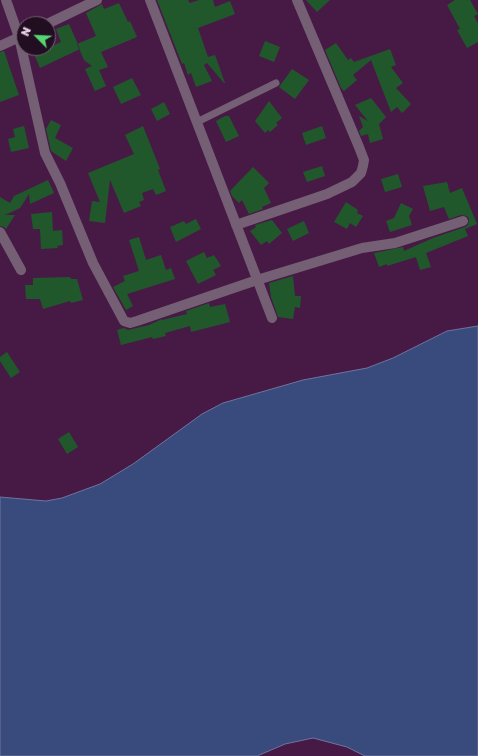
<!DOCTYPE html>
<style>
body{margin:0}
#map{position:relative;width:478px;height:756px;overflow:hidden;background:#471a46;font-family:"Golos Text",sans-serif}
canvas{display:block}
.north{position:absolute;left:16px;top:16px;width:40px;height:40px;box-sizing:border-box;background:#220e21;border:1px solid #755e74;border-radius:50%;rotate:294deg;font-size:11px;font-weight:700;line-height:16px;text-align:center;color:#f2d6f0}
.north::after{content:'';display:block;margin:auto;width:14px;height:18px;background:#55d672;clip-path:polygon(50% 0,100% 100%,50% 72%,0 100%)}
</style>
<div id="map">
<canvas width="478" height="756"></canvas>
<div class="north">N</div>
</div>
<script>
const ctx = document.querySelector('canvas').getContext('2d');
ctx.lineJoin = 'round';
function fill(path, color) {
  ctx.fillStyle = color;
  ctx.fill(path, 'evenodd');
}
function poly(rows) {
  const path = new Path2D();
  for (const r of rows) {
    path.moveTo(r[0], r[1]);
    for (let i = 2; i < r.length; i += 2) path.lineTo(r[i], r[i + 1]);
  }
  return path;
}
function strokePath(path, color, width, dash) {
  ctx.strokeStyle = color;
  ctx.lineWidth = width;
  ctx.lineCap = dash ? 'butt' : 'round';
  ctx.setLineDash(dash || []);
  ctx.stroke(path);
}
const water = poly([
 [478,326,478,756,365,756,347,747,313,738,285,744,257,756,0,756,0,497,46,501,62,498,100,484,133,464,202,414,223,403,303,380,367,368,393,358,447,331,478,326]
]);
const building = poly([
 [157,0,188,0,190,3,199,0,213,0,215,7,230,1,235,14,198,28,208,57,215,55,225,83,224,83,207,63,204,65,212,81,196,87,191,73,188,75,184,63,182,64],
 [306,0,330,0,317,12],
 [455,0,470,0,478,14,474,16,478,23,478,42,467,48,457,30,460,29,447,5],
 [119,3,128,22,130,21,137,37,101,52,108,67,99,70,106,86,95,91,85,69,92,66,84,60,77,44,96,36,86,13,102,4,104,9],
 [69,24,80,49,40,68,34,54,61,42,56,29],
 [265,41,280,47,274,62,259,56],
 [336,43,348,60,351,58,354,62,390,49,396,65,391,67,403,83,396,88,411,104,402,113,397,107,391,112,371,60,353,75,357,80,344,91,341,88,325,50],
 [4,51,19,95,0,102,0,52],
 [292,69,309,80,295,99,279,87],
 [132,78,141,95,121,104,113,87],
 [371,98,386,117,379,124,383,139,370,143,368,134,361,136,359,131,363,127,359,116,368,121,355,105],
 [269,101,282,118,276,123,278,125,270,132,268,130,265,133,255,121],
 [164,102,170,114,157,121,151,109],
 [225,116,229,116,239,136,226,142,216,121],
 [51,120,61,125,55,138,73,148,66,161,51,151,46,129],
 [24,126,29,148,11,152,8,139,15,137,13,129],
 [143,126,160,169,158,170,166,191,156,195,153,189,142,193,144,200,139,202,141,206,124,213,110,180,105,223,89,221,92,201,100,202,88,173,134,154,125,135],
 [322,126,326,138,306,145,302,133],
 [322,166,325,176,307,182,303,172],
 [253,167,269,183,264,188,271,203,262,207,263,209,249,214,242,200,239,203,232,196,230,191],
 [398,174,402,187,385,192,381,179],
 [48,180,54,193,30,204,29,194,20,208,5,215,15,215,6,229,4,227,0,226,0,197,10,203,14,196],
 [447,182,450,193,462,188,477,224,465,229,468,236,426,253,431,267,420,270,416,257,387,266,387,264,379,267,374,253,403,247,404,251,433,238,465,227,468,225,469,219,467,216,461,215,449,219,444,207,430,211,423,186],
 [346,202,358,210,357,213,363,216,356,227,350,223,347,229,334,222],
 [401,203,413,209,409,216,412,225,390,232,386,221,394,218],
 [52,212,53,231,62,230,63,245,57,246,58,248,41,249,40,229,33,229,31,214],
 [196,219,201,229,176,242,170,227,184,221,186,224],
 [272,220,282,233,269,244,267,241,261,245,250,231,256,227,255,225],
 [304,221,309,233,293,241,287,229],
 [139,237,146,260,161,255,166,270,171,268,175,279,127,294,133,306,126,310,113,287,125,281,123,276,139,271,129,240],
 [204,252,207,258,214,255,221,266,213,270,216,275,198,284,186,261],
 [293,276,295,296,301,296,300,308,295,307,293,319,278,317,271,297,269,283],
 [70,277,71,279,77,279,83,300,71,303,70,301,43,309,40,299,26,299,25,285,33,285,33,278],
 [209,303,210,307,225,304,230,322,191,332,190,326,165,333,166,336,153,339,152,337,121,345,117,330,124,328,128,330,132,329,149,325,162,319,162,320,187,314,186,311],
 [7,352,20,372,11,378,0,361,0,357],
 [69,432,78,447,67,454,58,439]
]);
const lane = poly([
 [197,122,276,83]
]);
const street = poly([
 [6,0,19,37,45,153,60,183,93,263,124,321,130,323,137,321,257,280,362,248,395,243,463,221],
 [150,0,272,318],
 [47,24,97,0],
 [0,46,24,35],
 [236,225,327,194,352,182,361,173,363,166,364,160,359,147,297,0],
 [0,232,21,270]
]);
fill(water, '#394a7c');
strokePath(water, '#70749f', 1);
fill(building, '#20582c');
strokePath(lane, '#755f74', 7);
strokePath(street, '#755f74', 10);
</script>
